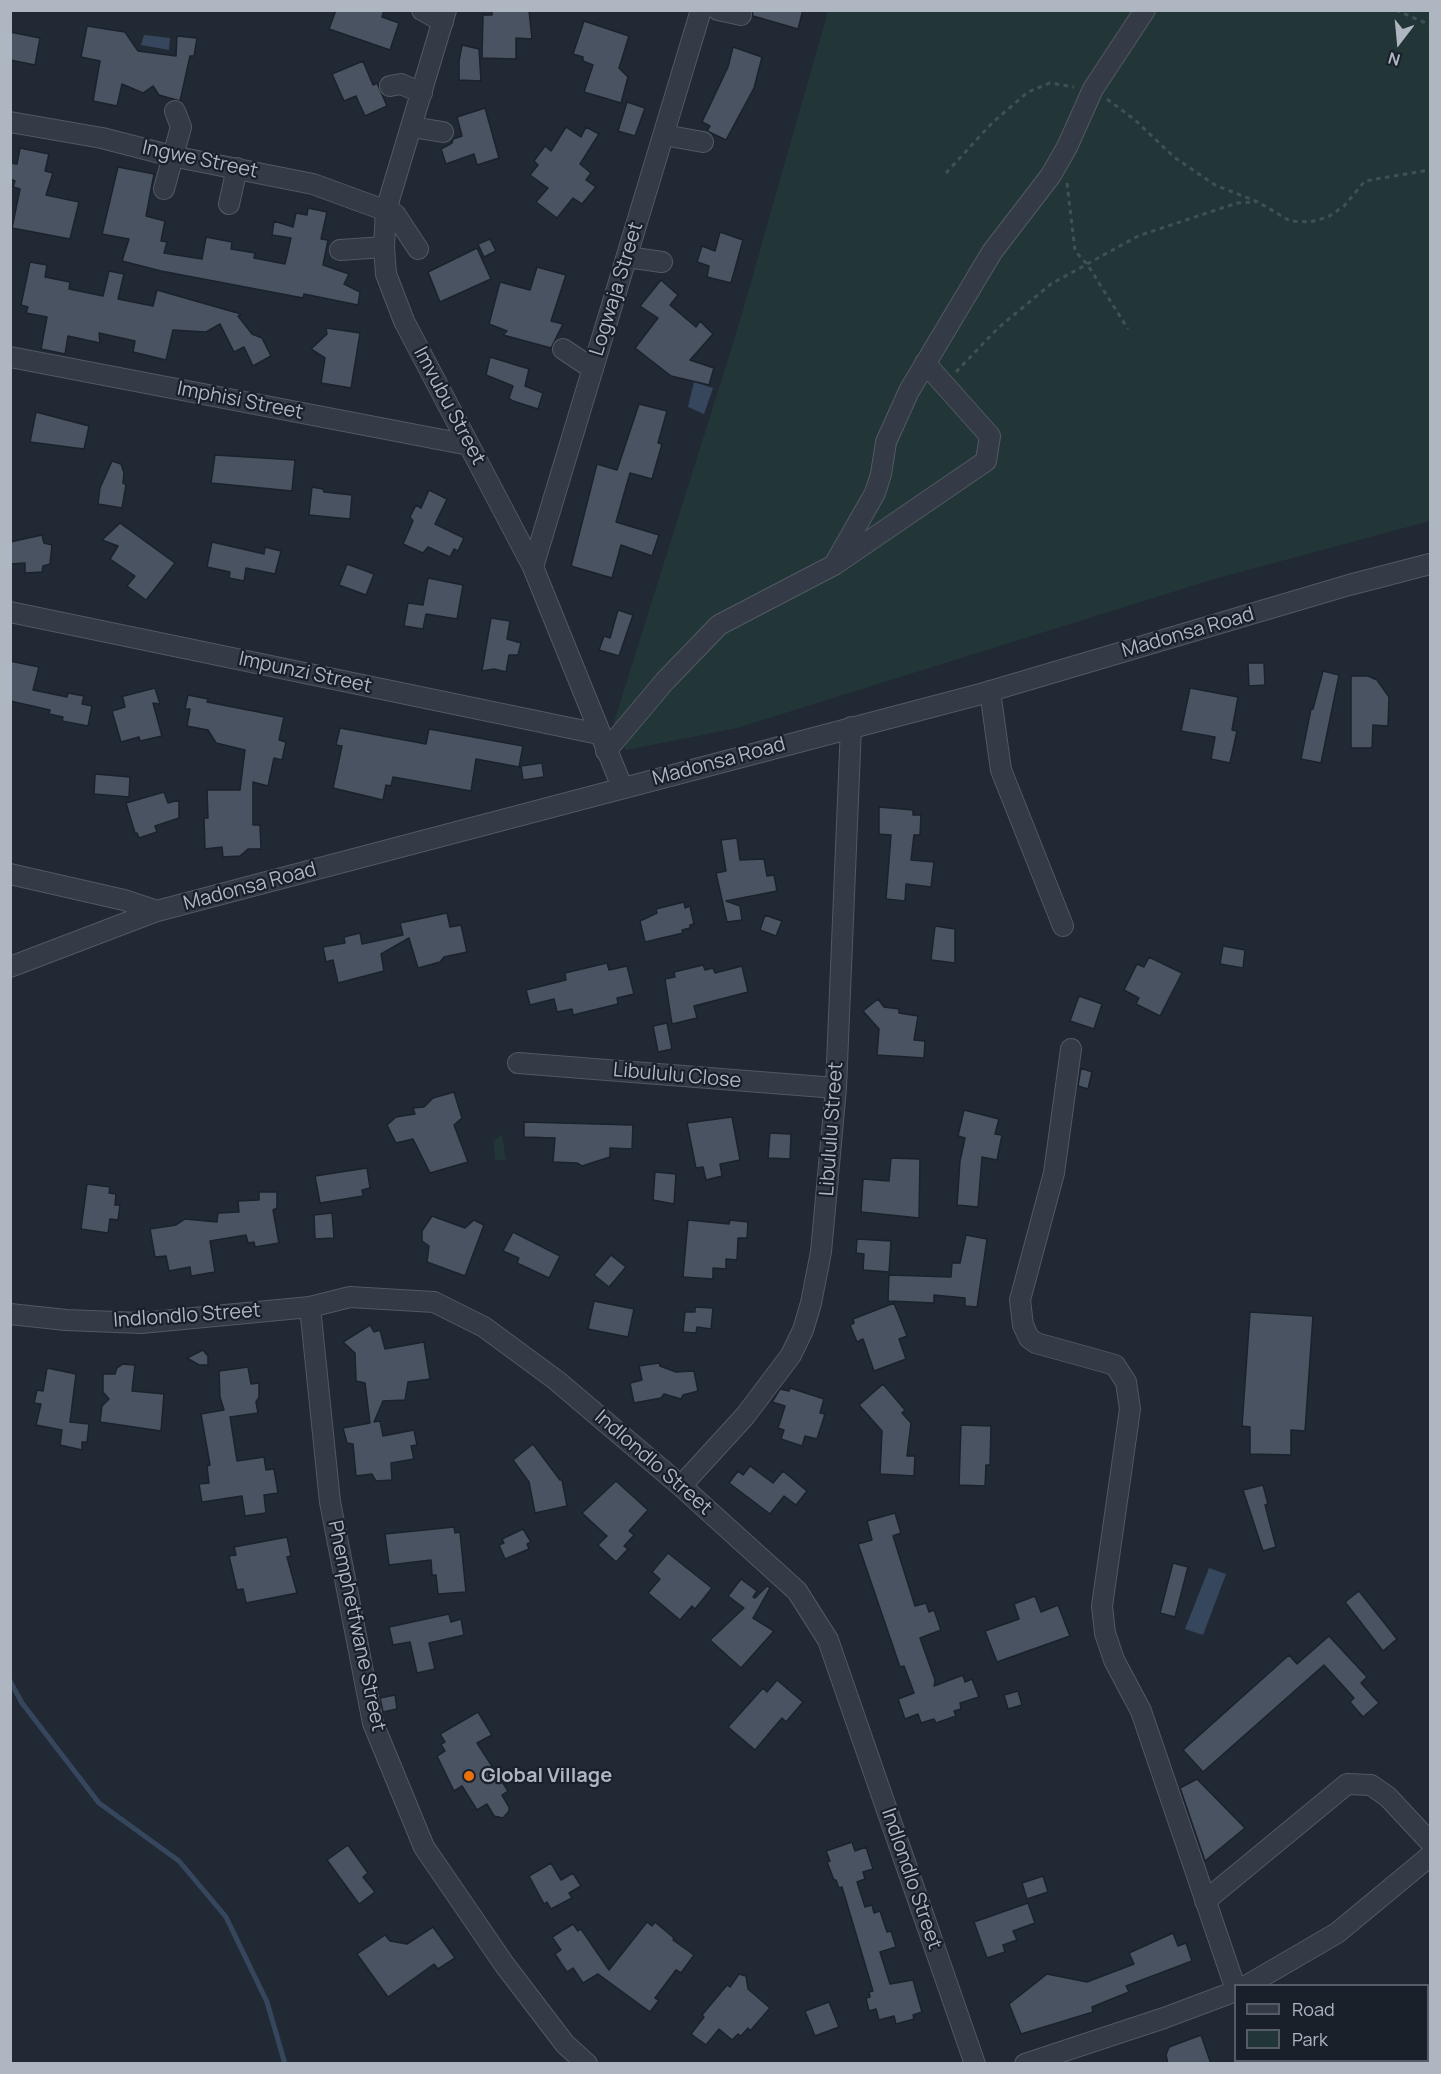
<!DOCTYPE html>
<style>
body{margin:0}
#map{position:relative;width:1441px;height:2074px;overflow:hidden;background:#212935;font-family:Manrope,sans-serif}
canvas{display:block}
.frame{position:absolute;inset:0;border:12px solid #aeb6c2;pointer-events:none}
.legend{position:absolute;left:1234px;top:1984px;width:195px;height:78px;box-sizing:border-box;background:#19202a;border:2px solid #555c67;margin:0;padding:8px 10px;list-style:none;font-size:18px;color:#aeb6c2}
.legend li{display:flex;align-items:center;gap:12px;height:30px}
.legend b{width:30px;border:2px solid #555c67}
.north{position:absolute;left:1369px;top:12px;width:60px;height:60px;-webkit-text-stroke:4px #19202a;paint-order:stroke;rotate:196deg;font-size:16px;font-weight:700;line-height:24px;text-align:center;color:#aeb6c2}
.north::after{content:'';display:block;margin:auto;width:21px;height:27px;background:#aeb6c2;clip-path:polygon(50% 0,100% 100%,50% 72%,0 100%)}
</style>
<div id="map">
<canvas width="1441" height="2074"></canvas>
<div class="frame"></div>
<ul class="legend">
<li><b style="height:8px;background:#343b46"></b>Road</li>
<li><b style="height:16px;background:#233637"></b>Park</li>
</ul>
<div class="north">N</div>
</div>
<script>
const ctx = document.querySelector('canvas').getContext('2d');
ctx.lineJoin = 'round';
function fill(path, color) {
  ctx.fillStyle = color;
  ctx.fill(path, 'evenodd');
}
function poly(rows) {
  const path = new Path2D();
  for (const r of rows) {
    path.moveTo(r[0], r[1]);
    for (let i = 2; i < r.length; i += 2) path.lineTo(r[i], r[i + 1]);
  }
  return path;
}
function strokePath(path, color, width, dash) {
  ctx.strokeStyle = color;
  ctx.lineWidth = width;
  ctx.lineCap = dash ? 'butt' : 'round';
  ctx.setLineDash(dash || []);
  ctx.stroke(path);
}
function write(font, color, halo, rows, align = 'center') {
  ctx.font = font + ' Manrope,sans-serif';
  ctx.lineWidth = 4.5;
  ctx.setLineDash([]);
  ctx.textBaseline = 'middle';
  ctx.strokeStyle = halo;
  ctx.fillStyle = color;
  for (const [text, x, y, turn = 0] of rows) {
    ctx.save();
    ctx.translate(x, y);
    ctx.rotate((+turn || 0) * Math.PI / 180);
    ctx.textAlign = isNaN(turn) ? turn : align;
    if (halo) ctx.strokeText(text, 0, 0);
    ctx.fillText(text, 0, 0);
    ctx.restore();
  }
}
const green = poly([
 [828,11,1430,11,1430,521,1214,579,737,728,626,750,614,722,740,321],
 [502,1134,506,1160,495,1160,494,1141]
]);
const water = poly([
 [144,35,170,38,169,50,141,45],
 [694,382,713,388,704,414,688,407],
 [1209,1568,1226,1574,1203,1635,1185,1629]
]);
const stream = poly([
 [10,1681,22,1703,99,1803,179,1861,226,1917,267,2002,285,2064]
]);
const building = poly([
 [336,10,384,10,382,17,399,23,390,50,329,29,336,10],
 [492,10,529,10,532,39,516,38,516,59,482,58,483,15,492,15,492,10],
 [752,10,803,10,798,29,753,16,752,10],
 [584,21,629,36,619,68,628,77,621,103,584,92,593,65,583,61,583,57,573,54,584,21],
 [87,26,125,32,138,51,176,56,177,36,197,38,194,56,190,56,180,101,159,95,153,86,143,93,122,84,117,106,93,101,100,61,81,57,87,26],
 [10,32,40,38,35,65,10,60,10,32],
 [462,45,479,49,481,81,459,80,459,61,462,45],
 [733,47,762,57,754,88,726,140,707,131,710,126,702,122,728,67,733,47],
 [363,61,373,85,377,83,387,106,365,116,356,96,344,101,332,74,363,61],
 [627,102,645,108,635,136,618,131,627,102],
 [485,108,499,158,477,165,474,154,446,164,441,149,452,143,453,139,462,136,457,117,485,108],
 [566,127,581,137,586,127,599,134,580,164,591,173,586,180,596,187,582,204,573,198,557,218,536,202,548,188,530,175,538,165,534,161,545,146,551,151,566,127],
 [20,148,49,154,45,171,53,173,46,195,79,202,70,239,12,228,20,189,13,187,15,181,10,179,10,163,17,164,20,148],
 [118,167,154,174,146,216,165,221,161,241,167,242,164,253,202,259,206,237,232,242,231,249,255,253,254,258,285,264,291,238,272,235,274,221,293,227,296,213,307,215,308,208,327,212,321,239,328,240,323,265,349,274,344,284,360,292,358,305,304,294,303,298,161,271,122,261,129,239,102,234,118,167],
 [720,232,743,240,731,283,707,277,709,266,697,262,702,246,715,251,720,232],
 [490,239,496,251,484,257,478,244,490,239],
 [477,248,491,279,440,302,428,272,477,248],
 [30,262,47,265,45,277,70,282,69,289,103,296,109,271,124,274,118,299,153,306,157,290,241,314,238,316,252,334,262,338,271,356,253,366,244,347,234,352,220,324,206,332,173,330,166,360,133,352,135,341,99,333,100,343,68,336,65,354,41,349,47,317,26,313,28,307,21,305,30,262],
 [537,267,566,275,551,321,563,324,551,348,503,335,507,331,489,324,500,282,530,290,537,267],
 [661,280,678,295,670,305,696,327,700,321,713,334,690,360,714,368,709,385,671,376,635,348,658,318,640,306,661,280],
 [326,328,360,333,351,388,321,383,325,358,311,349,327,334,326,328],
 [490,357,529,369,525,386,543,393,538,409,513,401,509,398,513,386,486,375,490,357],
 [639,404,667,411,658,443,662,444,652,479,630,473,616,522,659,535,652,556,621,545,612,578,571,566,597,464,617,470,639,404],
 [36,412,89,426,84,449,30,442,36,412],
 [215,455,295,460,292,491,211,483,215,455],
 [112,461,121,464,124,473,123,483,126,485,122,508,98,504,100,488,112,461],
 [312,487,323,489,324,492,352,495,350,519,309,515,312,487],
 [429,490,447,499,435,524,464,538,458,551,454,549,450,557,428,547,423,553,403,544,413,521,410,517,416,505,421,508,429,490],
 [120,523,175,563,146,600,127,586,135,576,110,559,118,546,102,540,120,523],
 [42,535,44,543,52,545,50,564,43,566,42,572,25,573,25,563,10,564,10,542,42,535],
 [212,542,264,554,265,547,281,551,275,574,246,568,244,581,229,578,230,572,207,567,212,542],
 [347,564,374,574,366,595,339,585,347,564],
 [428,578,463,585,457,619,426,614,423,629,404,626,408,603,423,605,428,578],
 [618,610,633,615,619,656,599,650,604,636,610,638,618,610],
 [491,618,510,621,507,639,521,643,518,655,509,655,506,672,494,669,482,671,491,618],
 [10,661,39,667,33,690,67,697,68,693,84,696,82,704,92,706,88,726,62,721,63,717,49,714,50,710,10,701,10,661],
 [1248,663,1264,663,1265,685,1249,686,1248,663],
 [1323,671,1339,675,1321,763,1301,759,1311,709,1313,709,1323,671],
 [1351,676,1368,676,1377,680,1389,697,1388,726,1373,725,1372,748,1351,748,1351,676],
 [155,688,160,704,153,703,162,736,140,741,139,737,121,742,112,711,125,707,123,698,120,697,155,688],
 [1190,688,1238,697,1232,730,1237,731,1230,763,1211,759,1215,737,1181,731,1190,688],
 [188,695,208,699,207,702,284,717,279,740,286,742,282,760,274,758,268,786,253,782,253,825,260,825,261,849,248,849,240,856,223,857,222,847,205,849,204,818,208,818,207,790,240,790,245,750,216,743,208,730,187,726,190,709,185,709,188,695],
 [340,728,426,744,429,729,523,746,519,767,476,759,471,791,393,777,391,786,386,785,383,800,333,788,342,746,336,745,340,728],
 [542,763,544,777,523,780,521,766,542,763],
 [95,774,130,777,129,797,94,794,95,774],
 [164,792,168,803,179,800,179,818,155,826,157,832,139,838,137,833,135,833,126,803,164,792],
 [879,807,913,810,913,815,921,815,920,835,914,835,911,860,934,862,931,887,906,884,905,901,886,899,891,835,879,834,879,807],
 [737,838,740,860,764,859,767,876,774,875,777,891,726,901,740,906,742,920,727,922,716,873,726,871,721,840,737,838],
 [684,902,685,908,690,906,694,924,690,925,690,928,682,930,683,933,645,942,640,921,657,913,656,909,684,902],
 [447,913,450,927,461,925,467,952,444,957,440,962,418,968,409,938,381,954,384,971,338,983,333,960,326,962,323,947,345,943,344,937,360,933,362,944,403,935,400,923,447,913],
 [765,915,782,921,776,936,760,930,765,915],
 [935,926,955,929,955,963,931,960,935,926],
 [1223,946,1245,950,1243,968,1220,964,1223,946],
 [1149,957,1182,973,1160,1016,1136,1004,1139,998,1124,990,1137,964,1144,967,1149,957],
 [607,963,609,970,627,966,634,994,617,998,618,1004,573,1015,572,1009,557,1012,554,999,530,1005,526,990,566,980,565,973,607,963],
 [703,965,705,970,713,968,715,973,742,966,748,992,694,1006,697,1018,672,1024,665,979,675,977,674,972,703,965],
 [1079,996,1102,1004,1094,1029,1070,1021,1079,996],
 [878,999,884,1007,899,1009,899,1013,918,1016,914,1040,925,1041,924,1058,877,1055,879,1029,863,1011,878,999],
 [667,1023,672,1049,658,1052,653,1026,667,1023],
 [1081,1068,1092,1072,1088,1089,1078,1086,1081,1068],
 [454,1092,462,1118,454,1125,468,1162,430,1173,413,1139,396,1143,387,1125,396,1117,415,1114,413,1108,424,1107,433,1098,454,1092],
 [964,1110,999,1119,995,1134,1002,1135,997,1160,982,1157,978,1207,957,1205,960,1161,965,1138,958,1136,964,1110],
 [732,1117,740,1160,720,1164,722,1176,706,1180,703,1167,696,1168,687,1123,732,1117],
 [524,1122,633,1125,632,1149,610,1148,610,1157,582,1166,577,1163,553,1162,555,1138,524,1137,524,1122],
 [770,1133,791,1134,790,1159,768,1158,770,1133],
 [891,1158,920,1159,919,1218,861,1212,863,1179,889,1181,891,1158],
 [367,1168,370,1188,362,1190,363,1196,320,1203,315,1176,367,1168],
 [655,1172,676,1174,674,1204,653,1200,655,1172],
 [87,1184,110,1187,109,1193,116,1194,115,1205,120,1205,118,1220,110,1219,108,1233,81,1229,87,1184],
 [259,1192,277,1192,277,1208,273,1210,279,1243,255,1247,254,1242,248,1243,246,1235,210,1241,215,1272,191,1276,190,1267,169,1271,166,1256,155,1257,150,1229,176,1225,185,1219,217,1222,218,1213,239,1212,238,1201,259,1200,259,1192],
 [332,1213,334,1238,315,1239,314,1215,332,1213],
 [432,1216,465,1228,474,1220,484,1225,465,1276,427,1262,429,1246,422,1241,422,1231,432,1216],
 [688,1220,729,1224,730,1220,748,1222,747,1238,738,1238,737,1260,726,1259,726,1269,713,1268,713,1279,683,1277,688,1220],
 [513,1232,560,1256,549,1278,517,1263,519,1258,503,1251,513,1232],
 [966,1235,987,1239,977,1307,965,1306,965,1298,934,1295,934,1303,888,1301,889,1275,951,1277,952,1263,960,1263,966,1235],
 [857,1239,891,1241,889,1272,863,1270,864,1254,856,1253,857,1239],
 [611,1255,626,1267,609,1287,594,1275,611,1255],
 [594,1301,634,1309,628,1337,588,1329,594,1301],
 [894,1303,907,1336,899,1339,906,1359,874,1371,863,1339,857,1342,850,1325,854,1323,853,1319,894,1303],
 [695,1307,713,1308,711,1329,697,1327,696,1333,683,1332,685,1312,695,1312,695,1307],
 [1250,1312,1313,1316,1305,1431,1291,1430,1291,1455,1250,1454,1250,1427,1242,1426,1250,1312],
 [370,1325,374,1332,380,1330,385,1349,424,1342,430,1379,408,1382,405,1400,383,1401,374,1422,380,1421,383,1436,414,1430,417,1445,411,1446,414,1459,391,1463,392,1480,376,1481,372,1474,356,1476,353,1444,347,1443,343,1428,370,1423,365,1383,356,1381,355,1353,343,1342,370,1325],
 [203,1350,208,1356,208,1365,199,1365,187,1358,203,1350],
 [659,1363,660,1366,676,1372,694,1371,698,1391,683,1395,681,1399,664,1394,661,1398,634,1403,630,1383,642,1380,639,1366,659,1363],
 [123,1364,135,1365,132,1391,164,1394,161,1431,100,1422,102,1406,109,1399,103,1392,103,1374,115,1374,117,1368,123,1364],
 [248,1367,251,1384,259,1383,259,1397,256,1402,258,1413,230,1417,237,1461,264,1457,266,1470,274,1469,278,1493,264,1495,266,1513,245,1516,242,1496,202,1502,199,1484,209,1483,207,1466,210,1465,201,1414,224,1410,220,1397,219,1371,248,1367],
 [47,1368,76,1374,70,1422,89,1424,87,1442,82,1442,82,1450,60,1445,62,1430,36,1425,41,1404,34,1403,37,1390,43,1391,47,1368],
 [883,1384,905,1410,902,1413,911,1423,907,1456,915,1456,914,1476,880,1474,882,1431,859,1405,883,1384],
 [790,1388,824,1399,820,1413,825,1414,817,1439,805,1436,802,1446,781,1439,784,1430,778,1428,785,1406,772,1402,780,1389,789,1391,790,1388],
 [961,1425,991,1426,990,1465,986,1465,985,1486,959,1485,961,1425],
 [533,1444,560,1480,562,1480,567,1506,535,1513,529,1482,513,1460,533,1444],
 [750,1466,773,1483,783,1471,807,1491,796,1505,784,1496,770,1514,729,1483,738,1471,743,1475,750,1466],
 [616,1481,648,1510,629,1531,634,1535,624,1546,628,1549,616,1562,598,1545,607,1536,582,1513,616,1481],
 [1263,1485,1268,1504,1265,1505,1276,1547,1263,1551,1243,1490,1263,1485],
 [895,1513,901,1533,893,1536,915,1606,926,1603,929,1612,934,1610,941,1630,920,1638,935,1680,934,1686,963,1675,965,1682,972,1679,979,1697,960,1703,961,1709,954,1711,956,1716,936,1723,934,1719,921,1723,918,1714,905,1719,898,1699,914,1693,904,1666,900,1667,858,1544,872,1540,867,1521,895,1513],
 [454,1527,455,1533,460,1532,466,1592,438,1594,436,1575,432,1575,431,1560,389,1565,385,1534,454,1527],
 [523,1529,531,1542,527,1544,529,1549,505,1559,499,1545,504,1543,502,1539,523,1529],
 [287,1537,291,1556,287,1557,297,1593,246,1603,243,1589,237,1590,229,1556,236,1555,234,1547,287,1537],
 [668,1553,712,1588,695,1609,692,1606,680,1620,648,1593,660,1579,652,1572,668,1553],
 [1173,1563,1188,1567,1175,1617,1160,1613,1173,1563],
 [741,1579,757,1591,753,1597,755,1598,767,1586,770,1588,753,1618,774,1631,741,1668,710,1640,744,1608,728,1596,741,1579],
 [1359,1591,1397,1639,1383,1651,1345,1602,1359,1591],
 [1035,1596,1041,1612,1058,1605,1070,1636,997,1662,985,1631,1019,1619,1014,1604,1035,1596],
 [449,1614,451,1622,461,1619,464,1635,429,1643,435,1669,417,1673,410,1642,393,1645,389,1627,449,1614],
 [1329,1636,1367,1677,1361,1683,1379,1703,1363,1717,1350,1702,1354,1698,1324,1665,1203,1772,1183,1750,1289,1655,1297,1664,1329,1636],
 [777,1680,803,1702,786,1722,782,1718,755,1750,728,1727,763,1688,767,1692,777,1680],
 [1018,1691,1022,1705,1008,1709,1004,1695,1018,1691],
 [395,1695,397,1709,383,1712,380,1698,395,1695],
 [478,1712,492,1735,477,1743,508,1791,502,1795,509,1807,509,1811,503,1818,494,1816,487,1804,477,1810,462,1786,454,1791,437,1756,445,1751,441,1744,445,1742,440,1734,478,1712],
 [1197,1779,1245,1828,1205,1861,1180,1788,1197,1779],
 [852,1842,855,1851,866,1847,873,1869,863,1872,865,1879,857,1882,865,1907,872,1905,874,1913,880,1911,887,1932,891,1931,896,1947,880,1952,890,1984,913,1980,922,2012,913,2015,914,2019,896,2024,894,2016,879,2020,876,2009,869,2011,866,1998,870,1997,869,1992,873,1991,842,1887,839,1888,836,1880,834,1880,827,1862,830,1861,826,1851,852,1842],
 [348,1845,368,1873,363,1877,375,1892,359,1904,327,1860,348,1845],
 [551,1863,561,1880,573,1873,581,1886,569,1893,572,1898,551,1909,547,1902,544,1904,529,1876,551,1863],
 [1043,1876,1048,1892,1027,1899,1022,1883,1043,1876],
 [1028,1903,1035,1923,1013,1931,1017,1940,1003,1945,1005,1952,987,1958,974,1922,1028,1903],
 [647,1922,652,1926,655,1922,674,1938,673,1940,694,1955,681,1973,676,1970,655,1998,659,2000,650,2012,598,1974,583,1983,573,1968,567,1972,555,1954,561,1950,552,1937,573,1924,578,1931,581,1929,609,1970,647,1922],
 [433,1927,455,1958,438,1969,434,1964,388,1997,357,1954,385,1935,390,1941,407,1944,433,1927],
 [1173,1933,1178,1946,1186,1943,1192,1961,1126,1986,1129,1992,1092,2007,1093,2012,1021,2034,1009,2004,1047,1974,1087,1982,1134,1964,1129,1953,1173,1933],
 [739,1974,746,1976,748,1989,770,2008,750,2031,748,2028,741,2036,738,2034,732,2040,719,2029,706,2045,691,2034,704,2017,702,2015,727,1985,730,1987,739,1974],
 [829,2002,839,2027,815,2036,805,2011,829,2002],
 [1201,2035,1211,2064,1168,2064,1166,2055,1169,2047,1201,2035]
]);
const path = poly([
 [1396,10,1430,25],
 [1107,99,1135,120,1174,157,1215,185,1258,202,1290,221,1310,222,1328,217,1344,206,1365,181,1430,170],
 [946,173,993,122,1028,92,1050,83,1074,87],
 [1067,183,1075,251,1087,264,1128,329],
 [956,372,998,328,1051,284,1138,236,1237,203,1256,202]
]);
const minor = poly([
 [422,10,443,22],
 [446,10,386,210,384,247,386,274,404,321,533,567,622,787],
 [718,10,741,15],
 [390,86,401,84,422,93],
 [10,122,102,138,172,156,313,184,395,214,418,249],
 [412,127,443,132],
 [664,135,703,142],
 [164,189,181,127,175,111],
 [229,204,237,168],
 [340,250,384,247],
 [627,257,662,262],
 [563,349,593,369],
 [10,357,469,445],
 [834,565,875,493,881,474,886,442,909,391,992,252,1051,175,1067,147,1093,89,1145,10],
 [533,567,701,10],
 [10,612,599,734],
 [990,691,1001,770,1063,926],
 [606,751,665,681,719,625,834,565,986,461,990,436,925,363],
 [10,874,124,900,157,911],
 [10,967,157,911,977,695,1349,585,1430,564],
 [1071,1049,1054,1173,1020,1300,1023,1325,1029,1338,1036,1343,1115,1365,1126,1382,1130,1409,1102,1606,1105,1633,1114,1660,1141,1711,1236,1990],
 [518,1063,836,1088],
 [310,1307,330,1502,373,1723,424,1847,504,1964,565,2044,587,2064],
 [10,1314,66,1320,141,1323,310,1307,350,1297,434,1302,484,1327,556,1380,681,1486,797,1591,828,1640,975,2064],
 [681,1486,745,1416,791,1355,803,1330,811,1303,821,1252,836,1088,851,727],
 [1205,1901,1347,1784,1371,1785,1388,1797,1430,1842],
 [1246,1986,1337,1933,1430,1856],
 [1256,2060,1257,2064],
 [1025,2064,1164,2018,1236,1991]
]);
const markers = [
 [469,1776,6,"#e8710a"]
];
const streetNames = [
 ["Ingwe Street",200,160,12],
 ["Logwaja Street",617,289,-73],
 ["Imphisi Street",240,401,11],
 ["Imvubu Street",449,406,62],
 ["Madonsa Road",1188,633,-16],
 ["Impunzi Street",305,673,12],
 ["Madonsa Road",719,762,-15],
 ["Madonsa Road",250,887,-15],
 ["Libululu Close",677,1076,5],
 ["Libululu Street",832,1129,-86],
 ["Indlondlo Street",187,1316,-4],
 ["Indlondlo Street",653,1463,41],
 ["Phemphetfwane Street",356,1626,78],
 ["Indlondlo Street",911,1879,71]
];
const poiNames = [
 ["Global Village",481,1776]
];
fill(green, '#233637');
fill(water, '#36475d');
strokePath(stream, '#36475d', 5);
fill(building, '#495361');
strokePath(building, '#1b222c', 1.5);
strokePath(minor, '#515963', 22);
strokePath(path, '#405153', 3, [4.5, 4.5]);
strokePath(minor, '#343b46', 20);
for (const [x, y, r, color] of markers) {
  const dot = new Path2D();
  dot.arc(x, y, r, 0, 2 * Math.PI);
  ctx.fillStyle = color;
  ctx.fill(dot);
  strokePath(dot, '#19202a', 2);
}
write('20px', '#aeb6c2', '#19202a', streetNames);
write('bold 20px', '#aeb6c2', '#19202a', poiNames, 'left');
</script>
